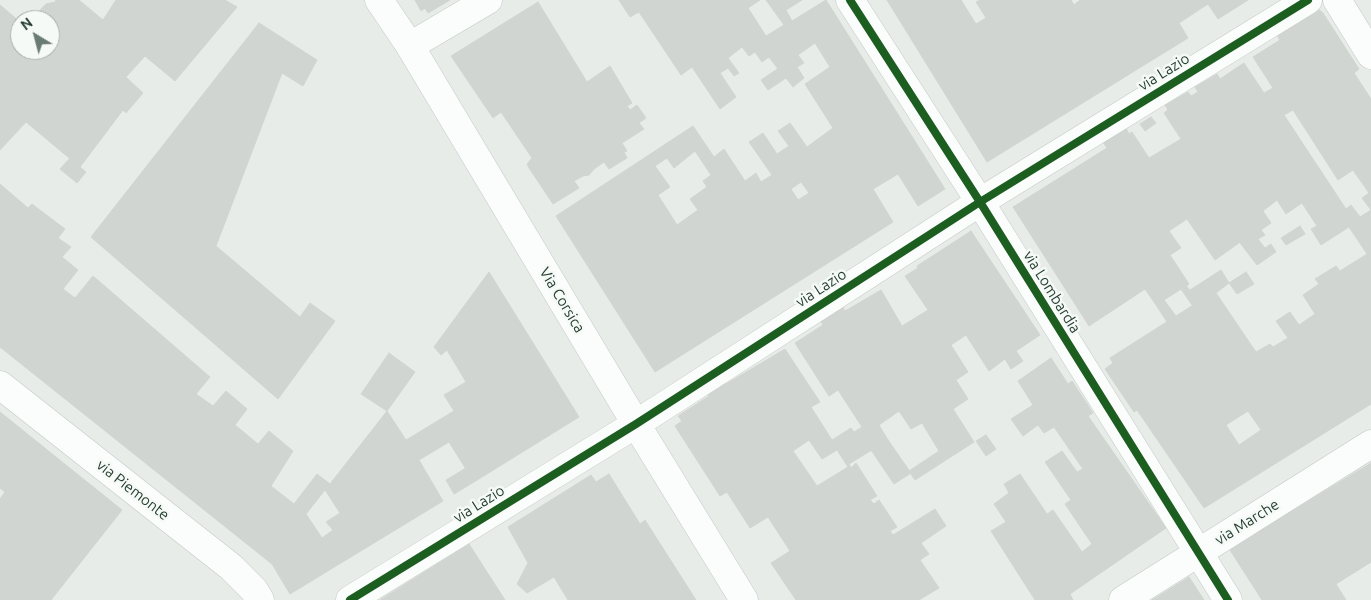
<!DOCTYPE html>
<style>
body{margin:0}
#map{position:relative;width:1371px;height:600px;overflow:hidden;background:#e7ece9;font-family:Ubuntu,sans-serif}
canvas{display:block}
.north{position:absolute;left:10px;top:10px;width:50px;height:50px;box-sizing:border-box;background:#f6faf7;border:1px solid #a3afa8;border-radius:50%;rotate:323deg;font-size:14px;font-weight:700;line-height:20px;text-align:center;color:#263e32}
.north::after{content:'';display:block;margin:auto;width:18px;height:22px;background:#6a7b72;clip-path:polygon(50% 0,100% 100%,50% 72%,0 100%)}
</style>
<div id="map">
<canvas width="1371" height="600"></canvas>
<div class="north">N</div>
</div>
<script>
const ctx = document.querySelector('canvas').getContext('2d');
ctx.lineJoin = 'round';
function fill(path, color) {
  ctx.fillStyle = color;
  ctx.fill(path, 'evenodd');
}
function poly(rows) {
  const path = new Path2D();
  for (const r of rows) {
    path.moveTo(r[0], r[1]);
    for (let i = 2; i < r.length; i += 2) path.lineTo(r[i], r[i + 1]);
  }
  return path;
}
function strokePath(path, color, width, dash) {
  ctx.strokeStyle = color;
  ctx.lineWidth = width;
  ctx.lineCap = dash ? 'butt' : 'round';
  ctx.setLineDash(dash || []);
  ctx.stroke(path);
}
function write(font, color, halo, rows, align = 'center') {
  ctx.font = font + ' Ubuntu,sans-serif';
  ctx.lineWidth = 5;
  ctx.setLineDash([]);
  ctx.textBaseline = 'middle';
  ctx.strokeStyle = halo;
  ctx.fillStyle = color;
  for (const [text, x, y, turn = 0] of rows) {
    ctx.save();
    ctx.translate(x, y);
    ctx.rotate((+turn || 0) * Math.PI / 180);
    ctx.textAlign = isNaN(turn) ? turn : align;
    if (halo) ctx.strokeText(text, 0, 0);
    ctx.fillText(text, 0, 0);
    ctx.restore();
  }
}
const building = poly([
 [56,0,79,0,103,20,116,0,225,0,237,7,175,81,128,42,112,64,143,93,126,113,123,110,80,167,26,122,0,150,0,5,20,22,20,50,50,50,50,20,30,20,46,4,55,2,56,0],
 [415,0,420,0,425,8,421,11,415,0],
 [420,0,450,0,428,13,420,0],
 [619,0,760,0,748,8,766,36,784,25,766,0,802,0,786,10,792,21,826,0,945,189,918,206,898,174,873,189,893,222,655,372,556,216,693,126,714,157,724,149,745,181,756,173,761,182,772,175,749,142,763,133,777,154,789,146,778,131,790,123,807,147,833,128,805,84,830,67,815,43,778,69,769,57,762,62,755,52,749,56,742,47,728,58,739,73,734,76,728,68,720,73,736,97,720,109,692,67,681,75,639,12,630,17,619,0],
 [695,151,711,175,703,181,707,187,690,199,698,210,677,225,658,195,670,187,655,166,667,158,674,168,695,151],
 [801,182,809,193,798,200,791,189,801,182],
 [887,0,961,0,976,24,986,18,976,2,980,0,1071,0,1074,5,1080,0,1248,0,1218,19,1208,4,1179,23,1188,38,987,162,887,0],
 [538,2,587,82,610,66,632,103,627,106,630,110,637,105,646,118,639,123,644,129,622,143,627,151,624,152,627,158,609,169,604,162,594,169,589,175,583,176,574,181,579,188,553,204,529,168,527,164,532,158,501,112,493,118,451,56,538,2],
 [1318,9,1323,13,1359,69,1354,73,1371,99,1371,210,1362,198,1369,193,1353,170,1338,180,1293,110,1284,115,1346,209,1351,205,1360,217,1371,210,1371,404,1204,508,1137,410,1134,412,1105,369,1113,363,1110,358,1198,302,1190,290,1221,270,1229,283,1216,293,1256,352,1270,344,1273,347,1288,338,1276,321,1290,312,1299,325,1315,314,1303,295,1319,284,1315,279,1336,266,1340,271,1367,254,1349,227,1321,245,1311,229,1317,226,1302,203,1286,214,1277,200,1263,211,1271,223,1261,230,1265,235,1258,239,1245,243,1243,240,1215,260,1187,219,1169,231,1181,248,1170,255,1189,284,1156,305,1145,289,1089,326,1013,207,1107,148,1103,142,1126,128,1129,134,1132,132,1149,158,1181,139,1164,113,1168,110,1165,105,1188,92,1191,96,1198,92,1195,87,1217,74,1220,79,1244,63,1264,93,1273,88,1253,57,1280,40,1277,35,1318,9],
 [1248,411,1261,430,1239,445,1226,425,1248,411],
 [259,23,317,60,303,86,282,73,216,246,300,317,310,303,335,321,278,399,91,237,259,23],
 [128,42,145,56,126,77,112,64,128,42],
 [798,55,804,63,797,67,804,78,793,87,786,78,768,90,761,80,798,55],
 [1151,117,1156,123,1145,131,1140,124,1151,117],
 [70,158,86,172,77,183,60,169,70,158],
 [0,184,28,208,32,204,65,229,58,238,71,247,62,257,78,270,63,289,75,298,93,276,210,377,196,394,213,406,226,391,247,409,235,425,258,444,269,431,293,451,271,486,294,504,317,474,330,484,387,411,406,440,454,411,444,395,466,382,447,350,441,355,434,347,489,272,579,417,474,482,449,442,419,460,443,501,290,594,272,564,0,347,0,184],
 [325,490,340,513,326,522,333,530,322,538,306,514,325,490],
 [1300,226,1305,234,1286,245,1281,238,1300,226],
 [971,231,1040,335,1016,351,1023,361,1011,369,1005,359,989,371,966,335,951,345,968,372,956,380,968,399,953,409,974,442,915,480,909,471,939,451,922,423,911,429,899,411,879,425,888,440,849,464,851,468,856,463,877,496,870,500,874,504,879,500,897,527,890,531,893,535,935,509,946,526,921,543,929,554,920,560,939,588,919,600,796,600,771,563,790,551,768,517,750,528,727,492,720,496,675,426,682,421,678,416,709,396,706,391,724,381,726,384,785,349,820,402,811,407,832,440,851,428,854,432,862,427,838,390,829,396,795,343,823,325,820,320,842,306,845,311,881,290,902,326,928,310,905,276,918,268,917,266,971,231],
 [809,440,822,459,837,450,848,467,817,486,793,451,809,440],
 [1258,239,1265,248,1271,244,1276,252,1257,265,1240,243,1243,240,1245,243,1258,239],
 [1246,272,1254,284,1237,294,1229,283,1246,272],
 [1186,285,1198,302,1192,305,1181,289,1186,285],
 [1164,300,1176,316,1167,322,1156,305,1164,300],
 [389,353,415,372,387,411,361,394,389,353],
 [1051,358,1068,384,1072,381,1093,413,1088,416,1166,528,1070,594,1073,600,1035,600,991,531,1006,522,994,504,1009,493,1004,484,1020,474,1047,514,1053,510,1082,552,1092,544,1065,504,1071,500,1045,462,1062,451,1077,472,1083,469,1054,427,1044,433,1038,425,1023,436,1011,419,1033,405,1018,381,1051,358],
 [0,412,122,510,51,600,0,600,0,499,5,492,0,488,0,412],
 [986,435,996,449,986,456,976,441,986,435],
 [888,440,911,473,894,484,871,450,888,440],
 [1371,463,1371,562,1328,589,1336,600,1262,600,1230,550,1259,532,1255,527,1289,505,1292,511,1371,463],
 [466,468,474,482,454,494,446,480,466,468],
 [609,474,640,524,645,520,696,600,568,600,554,577,527,593,517,584,528,563,508,527,591,475,596,482,609,474],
 [469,544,505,600,380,600,469,544],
 [1189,577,1204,600,1152,600,1189,577],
 [1336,584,1346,600,1336,600,1328,589,1336,584]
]);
const minor = poly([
 [850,0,980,202,1228,600],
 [1337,0,1371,55],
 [410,46,488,0],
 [0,385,231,567,254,590,260,600],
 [350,600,636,424,980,202,1308,0],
 [1123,600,1371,444]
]);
const tertiary = poly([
 [379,0,410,46,636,424,744,600]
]);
const cycleway = poly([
 [850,0,980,202,1228,600],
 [350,600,636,424,980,202,1308,0]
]);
const streetNames = [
 ["via Lazio",1164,72,-32],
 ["via Lazio",821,288,-33],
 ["via Lombardia",1052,292,58],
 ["Via Corsica",562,300,59],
 ["via Piemonte",133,490,38],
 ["via Lazio",479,504,-32],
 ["via Marche",1247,522,-32]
];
fill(building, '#d0d5d2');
strokePath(building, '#d0d5d2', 1);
strokePath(minor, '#c4c9c6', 29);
strokePath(tertiary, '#c4c9c6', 29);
strokePath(minor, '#fbfcfc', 28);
strokePath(tertiary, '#fbfcfc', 28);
strokePath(cycleway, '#1b5e20', 8);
write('15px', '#263e32', '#f6faf7', streetNames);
</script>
